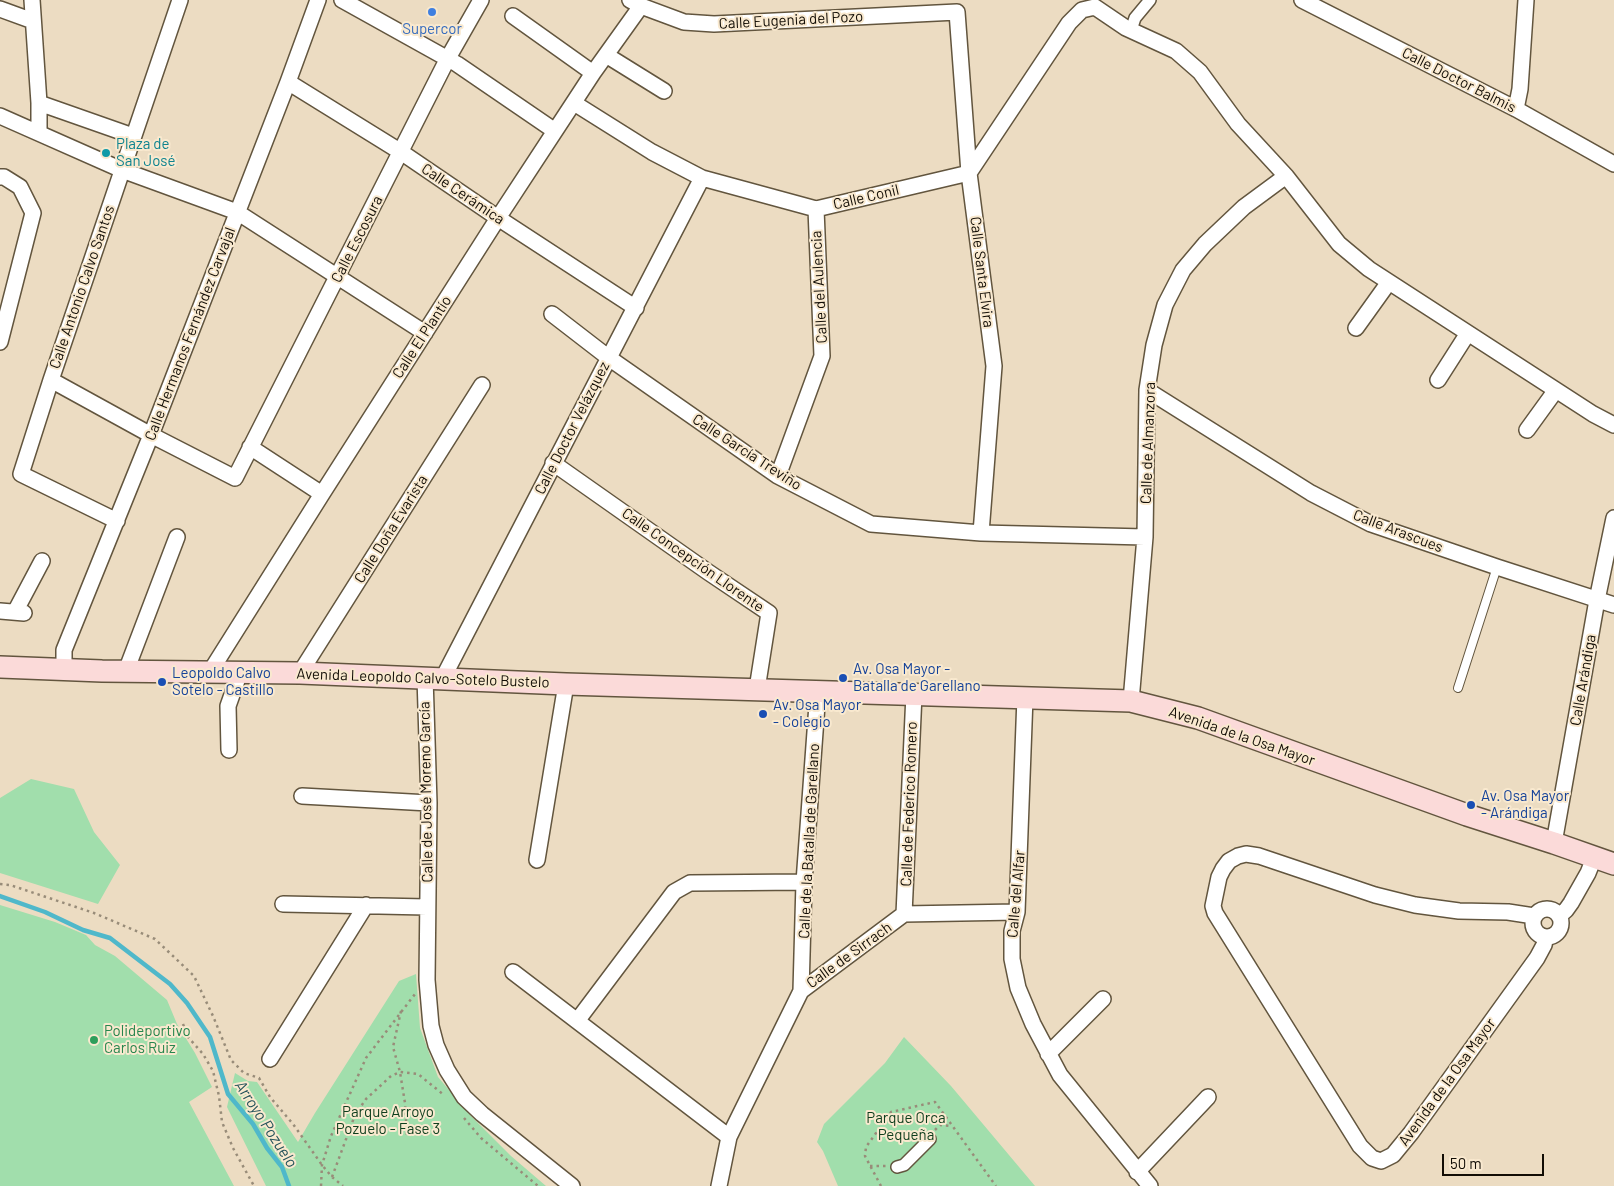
<!DOCTYPE html>
<meta charset="utf-8">
<style>
body{margin:0}
#map{position:relative;width:1614px;height:1186px;overflow:hidden;background:#ecdcc2;font-family:Barlow,sans-serif}
canvas{display:block}
.scale{position:absolute;left:1442px;top:1154px;width:102px;height:22px;box-sizing:border-box;border:2px solid #120d05;border-top:0;padding-left:6px;font-size:15px;line-height:18px;white-space:nowrap;color:#120d05;-webkit-text-stroke:4px #f9e9cf;paint-order:stroke}
</style>
<div id="map">
<canvas width="1614" height="1186"></canvas>
<div class="scale">50 m</div>
</div>
<script>
const ctx = document.querySelector('canvas').getContext('2d');
ctx.lineJoin = 'round';
function fill(path, color) {
  ctx.fillStyle = color;
  ctx.fill(path, 'evenodd');
}
function poly(rows) {
  const path = new Path2D();
  for (const r of rows) {
    if (r.length === 3) {
      path.moveTo(r[0] + r[2], r[1]);
      path.arc(r[0], r[1], r[2], 0, 2 * Math.PI);
      continue;
    }
    path.moveTo(r[0], r[1]);
    for (let i = 2; i < r.length; i += 2) path.lineTo(r[i], r[i + 1]);
  }
  return path;
}
function strokePath(path, color, width, dash) {
  ctx.strokeStyle = color;
  ctx.lineWidth = width;
  ctx.lineCap = dash ? 'butt' : 'round';
  ctx.setLineDash(dash || []);
  ctx.stroke(path);
}
function write(font, color, halo, rows, align = 'center') {
  ctx.font = font + ' Barlow,sans-serif';
  ctx.lineWidth = 4;
  ctx.setLineDash([]);
  ctx.textBaseline = 'middle';
  ctx.strokeStyle = halo;
  ctx.fillStyle = color;
  for (const [text, x, y, turn = 0] of rows) {
    ctx.save();
    ctx.translate(x, y);
    ctx.rotate((+turn || 0) * Math.PI / 180);
    ctx.textAlign = isNaN(turn) ? turn : align;
    if (halo) ctx.strokeText(text, 0, 0);
    ctx.fillText(text, 0, 0);
    ctx.restore();
  }
}
const green = poly([
 [31,779,74,789,94,832,120,865,98,904,0,873,0,798],
 [0,905,55,922,86,935,95,945,115,956,167,1000,177,1024,195,1053,212,1087,189,1102,234,1186,0,1186],
 [416,974,420,1028,438,1077,471,1116,511,1156,546,1186,266,1186,227,1107,235,1073,248,1081,257,1082,298,1142,315,1113,399,981],
 [904,1037,951,1086,1035,1186,838,1186,823,1151,817,1142,824,1124,885,1063]
]);
const stream = poly([
 [0,896,45,912,83,930,110,938,170,984,187,1003,210,1037,228,1094,253,1124,267,1148,282,1167,289,1186]
]);
const path = poly([
 [0,884,10,885,94,913,155,939,194,976,213,1016,231,1060,244,1073,259,1078,270,1097,293,1124,322,1165,332,1177,343,1186],
 [401,1011,393,1047,400,1072,405,1103,407,1138],
 [183,1024,188,1037,203,1054,213,1071,219,1096,222,1122,233,1148,254,1186],
 [464,1118,481,1138,538,1186],
 [935,1130,940,1125,952,1126],
 [870,1166,886,1166],
 [332,1177,355,1115,366,1099,391,1076,400,1072,418,1074,444,1095],
 [321,1186,322,1165,331,1136,366,1058,415,994],
 [881,1186,865,1156,866,1147,891,1112,935,1102,996,1186]
]);
const service = poly([
 [1458,688,1497,567]
]);
const pedestrian = poly([
 [1131,30,1135,18,1150,0],
 [897,1167,904,1165,930,1139]
]);
const minor = poly([
 [32,0,39,103,39,133],
 [342,0,457,64,555,131],
 [630,0,641,6,684,22,714,24,957,12,969,173,994,366,981,533],
 [1302,0,1516,109,1614,164],
 [1095,7,1126,28,1176,51,1200,72,1238,124,1286,176,1339,244,1369,269,1593,414,1614,425],
 [0,9,33,21],
 [513,16,593,73],
 [606,55,664,91],
 [288,82,401,152,498,218,636,308],
 [39,103,133,136],
 [574,103,652,152,702,178,816,209,969,173,1069,23,1082,10,1095,7],
 [1516,109,1520,89,1526,0],
 [0,116,122,170,237,212,425,333],
 [0,177,4,177,20,187,33,213,0,342],
 [552,314,609,358,778,476,871,524,981,533,1145,537],
 [1356,328,1389,282],
 [51,380,151,435,235,478,448,58,481,0],
 [1438,380,1468,333],
 [1147,390,1311,493,1371,524,1497,567,1614,605],
 [1527,430,1556,390],
 [250,447,322,494],
 [553,463,708,572,769,613,757,689],
 [778,476,822,356,816,209],
 [117,521,21,474,51,380,180,0],
 [0,611,24,613],
 [15,612,42,561],
 [64,669,64,650,151,435,288,82,318,0],
 [126,671,177,537],
 [210,672,322,494,498,218,593,73,641,6],
 [300,673,482,385],
 [425,677,429,803,427,980,431,1026,436,1045,447,1070,464,1097,482,1114,572,1186],
 [443,678,702,178],
 [1025,697,1017,912,1012,931,1012,959,1018,988,1033,1024,1060,1075,1150,1186],
 [1131,701,1145,537,1147,390,1154,345,1165,305,1183,270,1205,244,1244,207,1286,176],
 [229,750,228,706,240,672],
 [302,796,429,803],
 [1554,843,1597,600,1614,518],
 [537,860,566,684],
 [283,904,427,907],
 [1547,923,14],
 [904,914,914,694],
 [1534,916,1508,912,1459,911,1415,905,1375,895,1259,856,1246,854,1238,856,1229,861,1223,869,1219,877,1213,906,1215,913,1360,1146,1372,1158,1381,1161,1393,1155,1411,1133,1537,958,1544,945,1546,937],
 [1559,916,1566,910,1571,903,1588,873,1594,858],
 [513,972,729,1137],
 [801,991,804,882,818,691],
 [577,1021,674,892,690,883,804,882],
 [1048,1054,1103,999],
 [270,1059,366,905],
 [1137,1172,1208,1097],
 [719,1186,729,1137,801,991,904,914,1017,912]
]);
const secondary = poly([
 [0,667,102,671,300,673,566,684,1131,701,1198,718,1467,815,1554,843,1614,864]
]);
const markers = [
 [432,12,5,"#3f7fe0"],
 [106,153,5,"#0f9aa8"],
 [843,678,5,"#1a4fb4"],
 [162,682,5,"#1a4fb4"],
 [763,714,5,"#1a4fb4"],
 [1471,805,5,"#1a4fb4"],
 [94,1040,5,"#2e9e5b"]
];
const streetNames = [
 ["Calle Eugenia del Pozo",791,20,-3],
 ["Calle Doctor Balmis",1459,80,27],
 ["Calle Cerámica",463,194,34],
 ["Calle Conil",866,197,-13],
 ["Calle Escosura",357,239,-63],
 ["Calle Santa Elvira",982,272,83],
 ["Calle Antonio Calvo Santos",82,287,-71],
 ["Calle del Aulencia",819,287,-93],
 ["Calle Hermanos Fernández Carvajal",190,334,-69],
 ["Calle El Plantío",422,337,-57],
 ["Calle Doctor Velázquez",572,428,-63],
 ["Calle de Almanzora",1148,443,-88],
 ["Calle García Treviño",747,452,33],
 ["Calle Doña Evarista",391,529,-58],
 ["Calle Arascues",1398,531,21],
 ["Calle Concepción Llorente",693,560,35],
 ["Avenida Leopoldo Calvo-Sotelo Bustelo",423,678,2],
 ["Calle Arándiga",1583,680,-80],
 ["Avenida de la Osa Mayor",1242,736,19],
 ["Calle de José Moreno García",426,792,-91],
 ["Calle de Federico Romero",909,804,-88],
 ["Calle de la Batalla de Garellano",809,841,-87],
 ["Calle del Alfar",1016,894,-85],
 ["Calle de Sirrach",849,955,-36],
 ["Avenida de la Osa Mayor",1447,1082,-54]
];
const shopNames = [
 ["Supercor",432,29]
];
const cultureNames = [
 ["Plaza de",116,144],
 ["San José",116,161]
];
const transitNames = [
 ["Av. Osa Mayor -",853,669],
 ["Batalla de Garellano",853,686],
 ["Leopoldo Calvo",172,673],
 ["Sotelo - Castillo",172,690],
 ["Av. Osa Mayor",773,705],
 ["- Colegio",773,722],
 ["Av. Osa Mayor",1481,796],
 ["- Arándiga",1481,813]
];
const leisureNames = [
 ["Polideportivo",104,1031],
 ["Carlos Ruiz",104,1048]
];
const parkNames = [
 ["Parque Arroyo",388,1112],
 ["Pozuelo - Fase 3",388,1129],
 ["Parque Orca",906,1118],
 ["Pequeña",906,1135]
];
const waterNames = [
 ["Arroyo Pozuelo",266,1124,57]
];
fill(green, '#a1deac');
strokePath(stream, '#4fb8ca', 4.5);
strokePath(service, '#62553e', 10);
strokePath(pedestrian, '#62553e', 14);
strokePath(minor, '#62553e', 18);
strokePath(secondary, '#62553e', 24);
strokePath(path, '#988c79', 2.5, [2.5, 4]);
strokePath(service, '#fff', 8);
strokePath(pedestrian, '#fff', 11);
strokePath(minor, '#fff', 15);
strokePath(secondary, '#fbdad9', 21);
for (const [x, y, r, color] of markers) {
  const dot = new Path2D();
  dot.arc(x, y, r, 0, 2 * Math.PI);
  ctx.fillStyle = color;
  ctx.fill(dot);
  strokePath(dot, '#f9e9cf', 2);
}
write('15px', '#120d05', '#f9e9cf', streetNames);
write('15px', '#366cbe', '#f9e9cf', shopNames);
write('15px', '#0d838f', '#f9e9cf', cultureNames, 'left');
write('15px', '#164399', '#f9e9cf', transitNames, 'left');
write('15px', '#27864d', '#f9e9cf', leisureNames, 'left');
write('15px', '#0e3e1d', '#f9e9cf', parkNames);
write('italic 16px', '#24525a', '#f9e9cf', waterNames);
</script>
